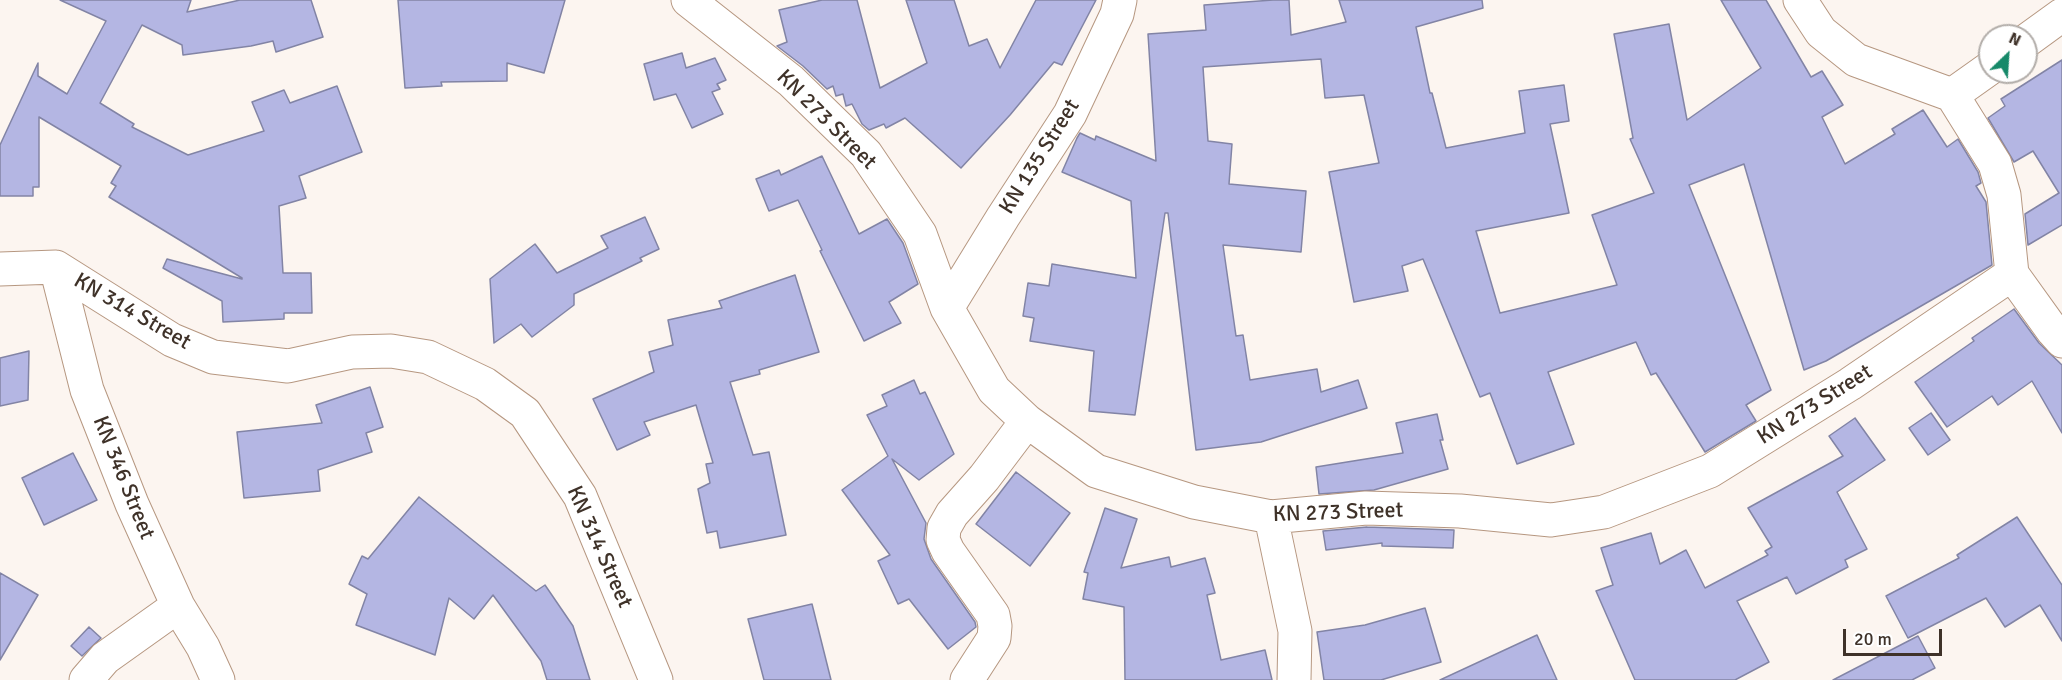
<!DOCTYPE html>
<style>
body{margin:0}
#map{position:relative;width:2062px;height:680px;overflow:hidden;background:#fcf5f0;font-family:Signika,sans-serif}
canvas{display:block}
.north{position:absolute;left:1978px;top:24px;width:60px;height:60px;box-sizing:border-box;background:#fff;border:2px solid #b2ada9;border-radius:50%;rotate:25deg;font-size:16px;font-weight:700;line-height:24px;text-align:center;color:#3f3229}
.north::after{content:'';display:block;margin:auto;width:21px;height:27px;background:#168969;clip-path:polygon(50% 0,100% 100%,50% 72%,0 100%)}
.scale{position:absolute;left:1843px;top:629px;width:99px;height:27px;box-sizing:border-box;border:3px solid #3f3229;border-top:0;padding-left:8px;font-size:18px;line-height:21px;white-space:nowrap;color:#3f3229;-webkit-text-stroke:4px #fff;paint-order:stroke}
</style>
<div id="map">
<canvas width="2062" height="680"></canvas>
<div class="north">N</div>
<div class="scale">20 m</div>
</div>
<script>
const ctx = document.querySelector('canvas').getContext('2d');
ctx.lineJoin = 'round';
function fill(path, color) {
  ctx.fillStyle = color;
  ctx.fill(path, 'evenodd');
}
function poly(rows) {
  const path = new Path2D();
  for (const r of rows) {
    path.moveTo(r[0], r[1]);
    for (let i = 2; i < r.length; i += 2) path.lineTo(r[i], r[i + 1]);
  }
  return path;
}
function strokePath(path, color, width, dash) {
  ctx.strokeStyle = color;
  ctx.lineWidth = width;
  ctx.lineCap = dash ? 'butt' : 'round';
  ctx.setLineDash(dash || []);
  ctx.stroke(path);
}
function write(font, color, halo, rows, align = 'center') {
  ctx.font = font + ' Signika,sans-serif';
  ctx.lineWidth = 5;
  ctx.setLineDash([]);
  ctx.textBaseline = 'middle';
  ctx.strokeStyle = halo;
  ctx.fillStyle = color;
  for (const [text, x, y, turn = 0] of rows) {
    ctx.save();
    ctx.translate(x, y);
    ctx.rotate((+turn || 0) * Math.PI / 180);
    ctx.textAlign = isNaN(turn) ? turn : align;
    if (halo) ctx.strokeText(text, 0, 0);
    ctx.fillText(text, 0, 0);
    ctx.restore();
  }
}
const building = poly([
 [60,0,191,0,187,12,240,0,311,0,323,37,276,52,273,41,251,46,183,55,182,45,142,25,100,103,134,124,132,127,188,155,264,131,252,102,284,90,290,103,337,86,362,152,299,176,306,198,279,206,283,273,311,273,312,313,284,313,284,319,223,322,222,301,163,268,167,259,242,279,242,278,109,197,116,186,111,183,121,166,39,117,39,187,33,187,33,196,0,196,0,145,38,63,38,76,67,94,106,21,60,0],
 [398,0,565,0,544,73,507,63,507,81,441,82,442,86,405,88,398,0],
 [822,0,857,0,880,88,927,63,906,0,954,0,969,46,987,39,1000,68,1036,0,1096,0,1062,65,1054,62,1010,115,961,168,905,118,886,128,884,124,869,130,862,124,852,104,846,106,843,94,836,96,833,86,827,89,803,66,777,46,787,42,779,10,822,0],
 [1273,0,1289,0,1291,35,1346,22,1339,0,1482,0,1483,8,1416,27,1430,93,1432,93,1446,148,1525,133,1519,91,1564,85,1569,121,1550,124,1569,213,1476,231,1500,313,1617,285,1592,215,1654,193,1630,139,1633,138,1614,34,1669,24,1687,120,1761,68,1721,0,1766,0,1811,77,1822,71,1843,105,1822,117,1845,164,1895,134,1892,129,1923,110,1947,147,1958,139,1978,172,1981,183,1976,186,1986,202,1992,265,1826,361,1804,370,1744,164,1689,185,1771,390,1746,405,1756,421,1705,452,1656,373,1651,375,1636,342,1548,372,1574,444,1517,464,1490,393,1480,397,1423,259,1402,266,1408,291,1354,302,1329,172,1379,163,1364,95,1325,98,1321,59,1203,67,1208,141,1232,144,1229,184,1306,191,1301,252,1223,245,1236,336,1243,335,1250,380,1317,369,1321,392,1358,380,1367,408,1261,442,1196,450,1168,213,1165,213,1135,415,1089,411,1094,351,1030,341,1034,318,1023,316,1028,283,1049,286,1052,264,1136,278,1131,201,1062,172,1077,138,1080,133,1095,140,1096,136,1156,161,1148,34,1206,30,1204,5,1273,0],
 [682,53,686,68,715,58,726,80,717,84,720,89,712,92,723,114,692,128,676,94,654,100,644,64,682,53],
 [2062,60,2062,225,2028,245,2025,214,2059,193,2033,151,2014,162,1988,118,2005,106,2001,99,2062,60],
 [822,156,859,234,887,219,903,243,918,284,889,302,901,323,864,341,820,251,822,250,798,200,769,211,756,179,779,170,781,175,822,156],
 [645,217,659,249,640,258,642,261,574,294,574,305,532,337,521,324,494,343,490,279,535,244,557,273,608,248,601,236,645,217],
 [795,275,819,352,759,370,760,374,730,382,753,455,769,452,786,535,720,548,717,531,707,533,698,489,710,483,706,464,713,463,696,405,644,422,650,435,617,450,593,399,654,372,649,352,673,345,668,320,722,308,719,301,795,275],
 [2014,309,2039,343,2062,365,2062,433,2032,381,1998,405,1992,396,1947,427,1915,382,1974,341,1972,338,2014,309],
 [29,351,28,400,0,406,0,358,29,351],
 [914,380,920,394,925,392,954,454,919,480,892,459,926,523,924,539,931,559,975,622,976,627,948,649,909,599,898,604,878,561,890,555,842,490,888,456,867,415,887,406,882,395,914,380],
 [370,387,383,427,366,433,372,452,318,470,320,491,244,498,237,432,322,423,316,405,370,387],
 [1931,413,1950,440,1928,455,1909,428,1931,413],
 [1437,414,1443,440,1440,440,1448,469,1374,490,1319,494,1316,467,1403,453,1396,423,1437,414],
 [1855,418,1885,460,1837,492,1867,549,1845,560,1848,567,1796,594,1787,577,1737,601,1769,662,1735,680,1635,680,1596,591,1613,585,1601,548,1651,533,1660,564,1686,550,1705,588,1768,555,1765,551,1772,547,1748,508,1843,456,1829,436,1855,418],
 [73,453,97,500,44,525,22,478,73,453],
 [1016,472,1070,513,1030,566,976,524,1016,472],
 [419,497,536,591,545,585,573,626,590,680,547,680,541,661,493,595,474,619,449,598,435,655,356,625,367,594,349,584,362,556,368,559,419,497],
 [1105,508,1137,519,1121,568,1169,557,1171,567,1205,558,1215,593,1207,595,1221,660,1265,650,1272,680,1125,680,1124,607,1083,599,1088,573,1084,572,1105,508],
 [2017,517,2062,585,2062,641,2040,605,2005,627,1986,598,1908,638,1886,596,1959,558,1957,555,2017,517],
 [1367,527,1454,530,1453,548,1382,546,1382,543,1326,550,1323,531,1367,527],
 [0,573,38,595,0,660,0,573],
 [812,604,831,680,764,680,748,619,812,604],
 [1425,608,1441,662,1381,680,1324,680,1317,632,1365,625,1425,608],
 [89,627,101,638,82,656,71,646,89,627],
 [1537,635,1557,680,1440,680,1537,635],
 [1918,636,1935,668,1912,680,1833,680,1918,636]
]);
const minor = poly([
 [688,0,791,81,866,154,920,234,947,308,994,390,1027,421,1096,471,1194,502,1271,517,1366,508,1460,511,1551,520,1604,512,1710,471,1850,384,2012,274],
 [1800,0,1821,32,1856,60,1952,95,1995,164,2004,195,2012,274,2053,331,2062,341],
 [2026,41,2062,15],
 [1952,95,1990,68],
 [56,267,87,390,132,504,178,606,203,647,218,680],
 [0,269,56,267,172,340,213,357,288,366,352,352,391,351,428,357,485,384,525,413,580,496,656,680],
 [947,308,1003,217,1070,114,1117,14,1120,0],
 [1271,517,1295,631,1294,680],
 [86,680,105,658,178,606],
 [967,680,994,638,995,626,993,615,948,551,943,540,944,528,952,514,984,478,1027,421]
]);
const streetNames = [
 ["KN 273 Street",826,120,45],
 ["KN 135 Street",1040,157,-58],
 ["KN 314 Street",132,312,30],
 ["KN 273 Street",1815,405,-32],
 ["KN 346 Street",123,478,68],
 ["KN 273 Street",1338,513,-2],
 ["KN 314 Street",599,547,66]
];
fill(building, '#b4b6e3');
strokePath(building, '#8284a5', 1.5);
strokePath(minor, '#b69780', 35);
strokePath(minor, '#fff', 33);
write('22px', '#3f3229', '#fff', streetNames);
</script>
